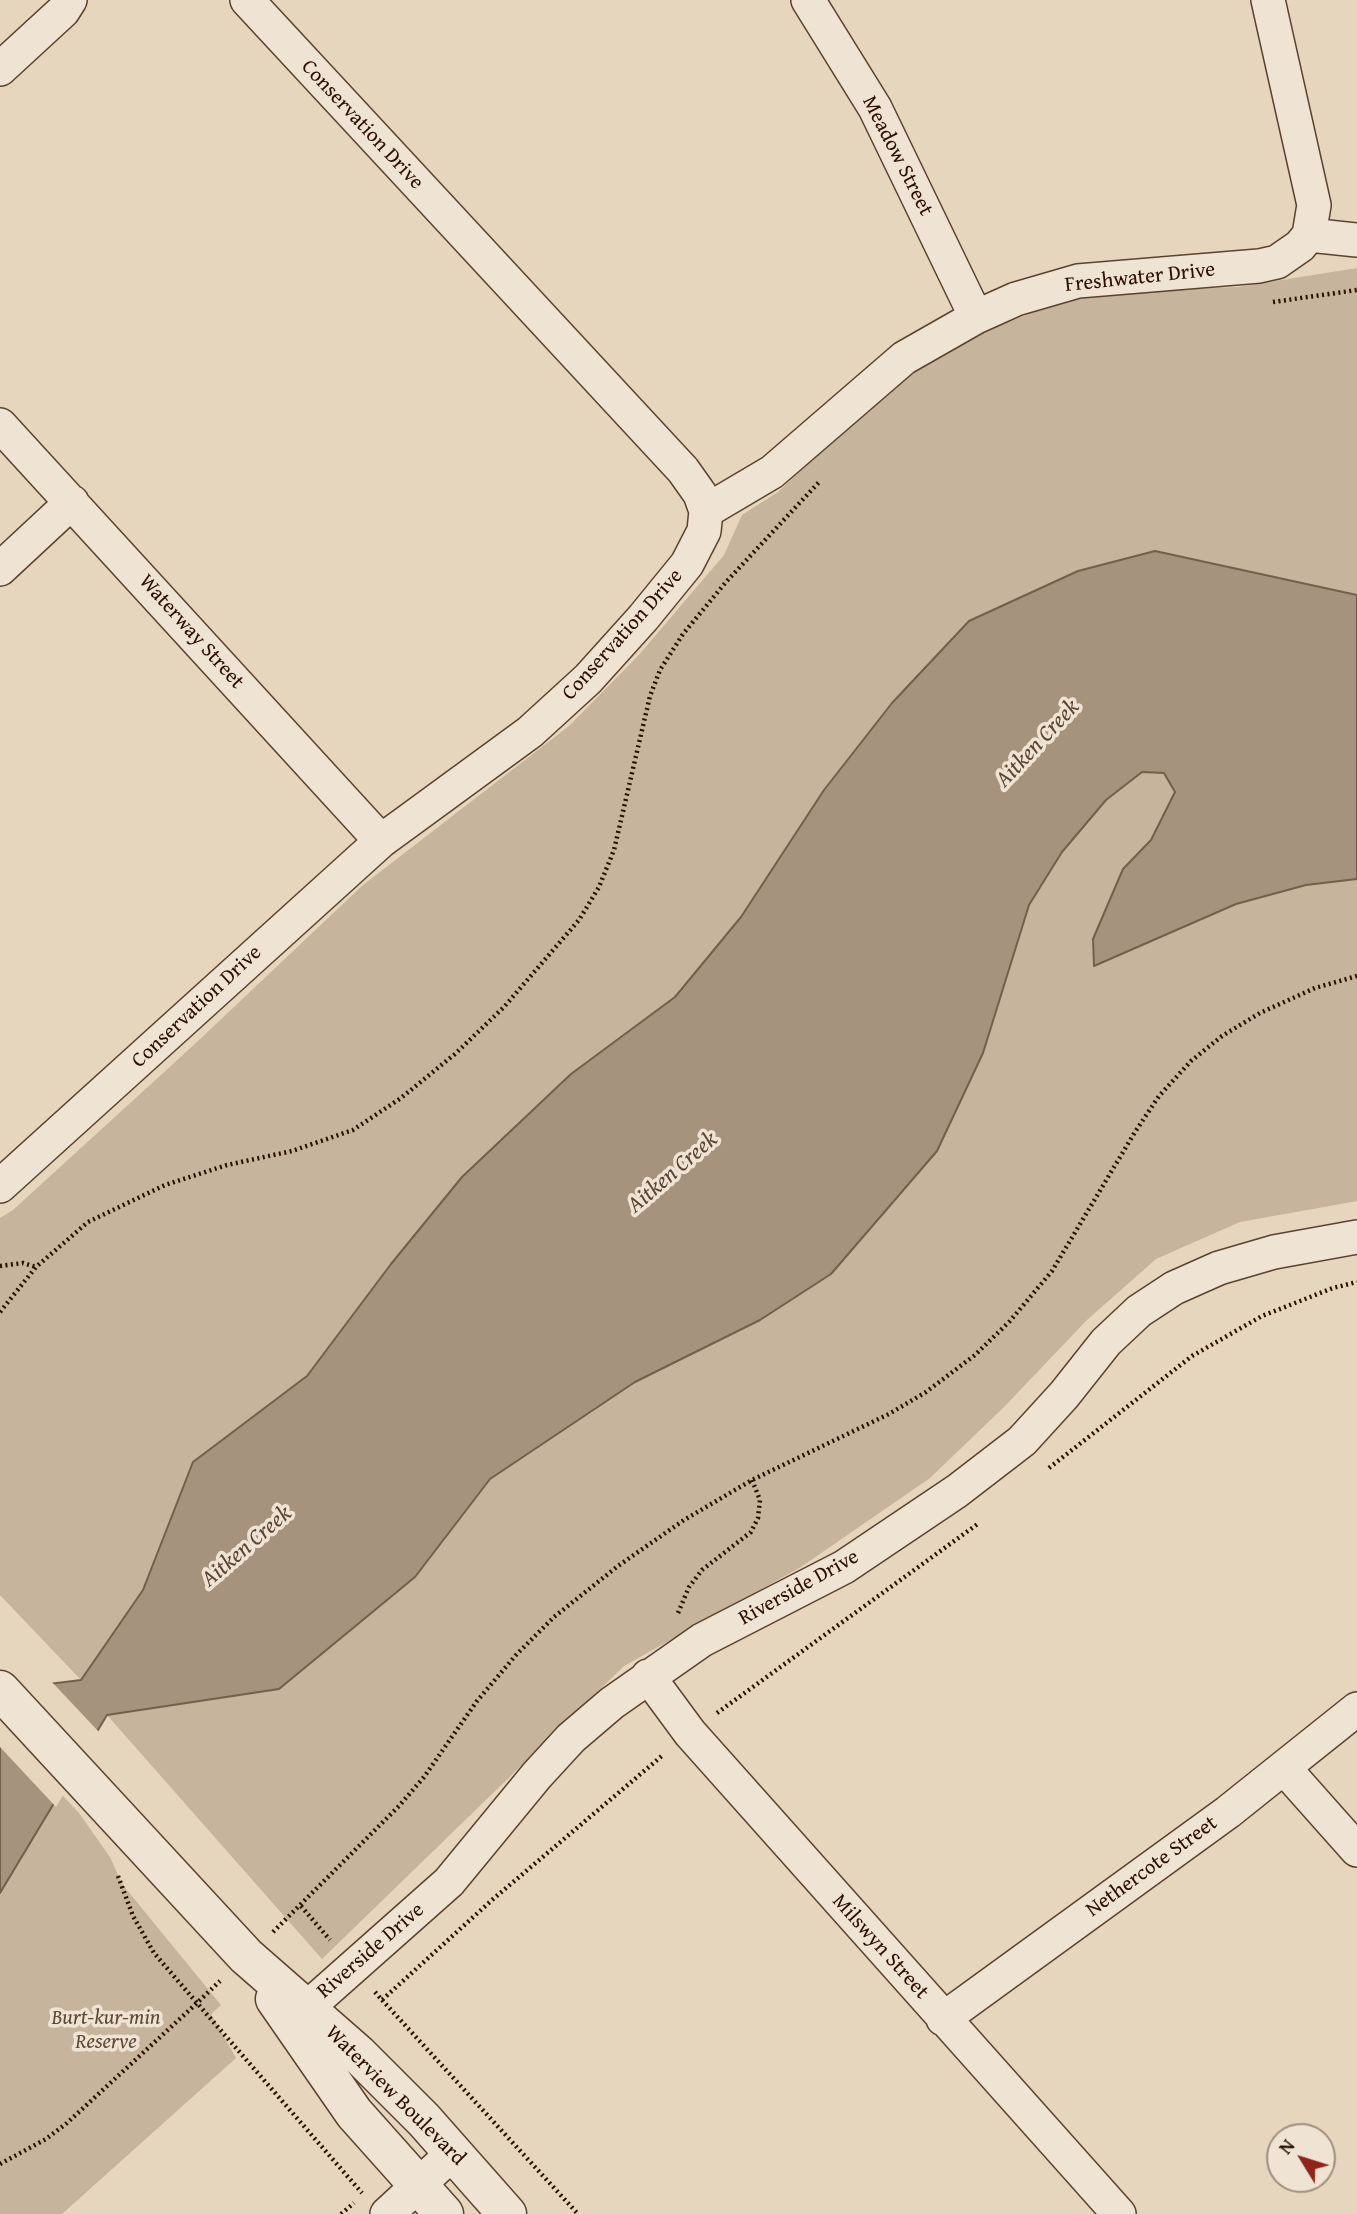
<!DOCTYPE html>
<style>
body{margin:0}
#map{position:relative;width:1357px;height:2214px;overflow:hidden;background:#e6d6bd;font-family:"Gentium Book Plus",serif}
canvas{display:block}
.north{position:absolute;left:1266px;top:2123px;width:70px;height:70px;box-sizing:border-box;background:#efe4d4;border:2px solid #a18f7f;border-radius:50%;rotate:308deg;font-size:19px;font-weight:700;line-height:28px;text-align:center;color:#2b1000}
.north::after{content:'';display:block;margin:auto;width:24px;height:32px;background:#8f2418;clip-path:polygon(50% 0,100% 100%,50% 72%,0 100%)}
</style>
<div id="map">
<canvas width="1357" height="2214"></canvas>
<div class="north">N</div>
</div>
<script>
const ctx = document.querySelector('canvas').getContext('2d');
ctx.lineJoin = 'round';
function fill(path, color) {
  ctx.fillStyle = color;
  ctx.fill(path, 'evenodd');
}
function poly(rows) {
  const path = new Path2D();
  for (const r of rows) {
    path.moveTo(r[0], r[1]);
    for (let i = 2; i < r.length; i += 2) path.lineTo(r[i], r[i + 1]);
  }
  return path;
}
function strokePath(path, color, width, dash) {
  ctx.strokeStyle = color;
  ctx.lineWidth = width;
  ctx.lineCap = dash ? 'butt' : 'round';
  ctx.setLineDash(dash || []);
  ctx.stroke(path);
}
function write(font, color, halo, rows, align = 'center') {
  ctx.font = font + ' "Gentium Book Plus",serif';
  ctx.lineWidth = 7;
  ctx.setLineDash([]);
  ctx.textBaseline = 'middle';
  ctx.strokeStyle = halo;
  ctx.fillStyle = color;
  for (const [text, x, y, turn = 0] of rows) {
    ctx.save();
    ctx.translate(x, y);
    ctx.rotate((+turn || 0) * Math.PI / 180);
    ctx.textAlign = isNaN(turn) ? turn : align;
    if (halo) ctx.strokeText(text, 0, 0);
    ctx.fillText(text, 0, 0);
    ctx.restore();
  }
}
const green = poly([
 [1357,268,1357,1201,1240,1222,1156,1259,1087,1320,1004,1407,930,1478,801,1567,624,1666,322,1959,107,1715,81,1680,0,1595,0,1218,13,1210,197,1042,363,885,569,726,638,656,724,555,742,515,778,492,857,418,916,371,971,337,1039,310,1079,299,1119,292,1238,287],
 [0,1729,79,1813,110,1857,122,1884,221,2005,211,2014,236,2058,62,2214,0,2214]
]);
const water = poly([
 [1155,551,1357,595,1357,879,1306,885,1236,904,1094,966,1093,939,1123,869,1151,840,1175,792,1164,773,1142,772,1106,800,1062,852,1029,905,983,1053,937,1151,831,1274,760,1320,635,1382,490,1479,415,1577,279,1689,107,1715,0,1893,0,1690,81,1680,143,1590,193,1462,307,1376,391,1264,462,1177,571,1074,675,997,741,917,824,790,892,703,969,621,1078,571,1155,551]
]);
const pier = poly([
 [50,1680,100,1733,56,1807,0,1747,0,1686]
]);
const path = poly([
 [1273,302,1357,290],
 [0,1266,23,1263,36,1267],
 [0,1312,36,1267,88,1222,165,1185,227,1165,292,1151,353,1130,401,1098,455,1054,504,1007,579,920,599,887,614,850,650,696,660,670,683,634,726,582,820,481],
 [1049,1468,1192,1356,1262,1316,1333,1288,1357,1282],
 [678,1613,689,1587,702,1570,751,1532,758,1518,760,1500,752,1480],
 [717,1713,979,1523],
 [118,1876,133,1916,154,1953,197,2003,220,1981],
 [301,1906,330,1940],
 [273,1932,399,1806,424,1777,477,1701,516,1655,554,1617,618,1566,684,1520,752,1480,889,1414,926,1392,975,1355,1010,1321,1052,1271,1135,1132,1159,1096,1191,1061,1222,1036,1260,1013,1315,988,1357,976],
 [375,1992,382,2000,492,1900,663,1755],
 [382,2000,578,2214],
 [0,2164,46,2139,67,2123,197,2003,362,2193],
 [341,2214,354,2203]
]);
const minor = poly([
 [808,0,875,108,976,317],
 [0,69,63,11,70,0],
 [1309,235,1357,240],
 [0,425,381,841],
 [706,511,772,472,904,358,976,317,1016,299,1078,281,1259,266,1277,262,1300,246,1309,235,1314,205,1268,0],
 [0,569,72,502],
 [0,1186,381,841,530,732,588,679,643,618,687,564,704,531,706,511,700,494,683,470,247,0],
 [648,1676,690,1733,1119,2214],
 [1285,1769,1357,1850],
 [943,2019,1228,1812,1357,1709],
 [290,2023,449,1882,537,1775,571,1738,612,1703,702,1640,844,1567,957,1491,1022,1441,1064,1395,1106,1342,1139,1311,1174,1288,1219,1268,1274,1252,1357,1237],
 [387,2214,453,2153]
]);
const tertiary = poly([
 [0,1690,246,1956,358,2054,424,2120,507,2214],
 [275,1999,354,2113,444,2214]
]);
const streetNames = [
 ["Conservation Drive",362,125,47],
 ["Meadow Street",897,156,63],
 ["Freshwater Drive",1140,278,-6],
 ["Waterway Street",191,632,48],
 ["Conservation Drive",623,635,-48],
 ["Conservation Drive",197,1007,-43],
 ["Riverside Drive",799,1588,-29],
 ["Nethercote Street",1152,1867,-36],
 ["Milswyn Street",880,1947,48],
 ["Riverside Drive",371,1951,-41],
 ["Waterview Boulevard",395,2096,45]
];
const parkNames = [
 ["Burt-kur-min",106,2019],
 ["Reserve",106,2043]
];
const waterNames = [
 ["Aitken Creek",1038,744,-47],
 ["Aitken Creek",673,1173,-41],
 ["Aitken Creek",247,1547,-41]
];
fill(green, '#c6b49d');
fill(water, '#a6937d');
strokePath(water, '#755f4b', 2);
fill(pier, '#e6d6bd');
strokePath(minor, '#5a422f', 36);
strokePath(tertiary, '#5a422f', 41);
strokePath(path, '#2b1000', 4.5, [2, 3.5]);
strokePath(minor, '#efe4d4', 33);
strokePath(tertiary, '#efe4d4', 38);
write('21px', '#2b1000', '#efe4d4', streetNames);
write('italic 21px', '#614937', '#efe4d4', parkNames);
write('italic 23px', '#5c4432', '#efe4d4', waterNames);
</script>
